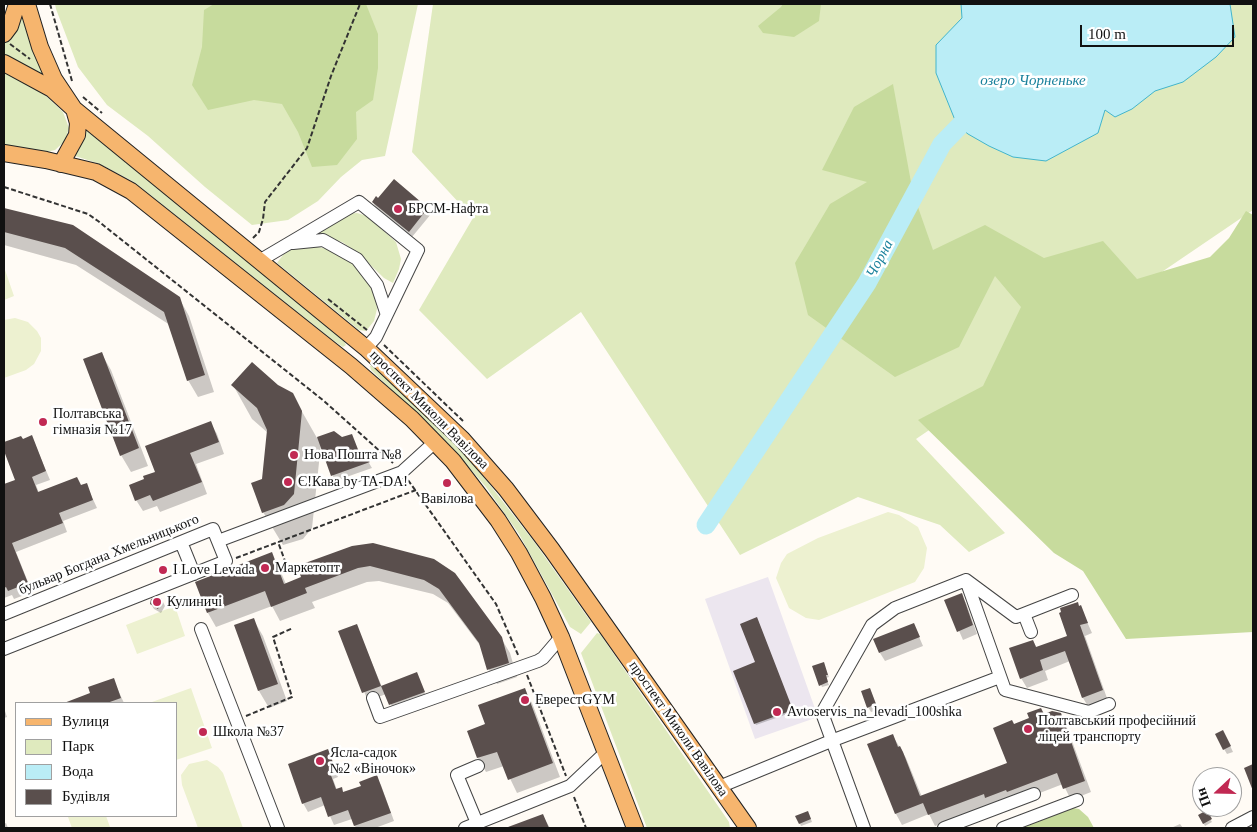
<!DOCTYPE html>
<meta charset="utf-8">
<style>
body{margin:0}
#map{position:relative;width:1257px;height:832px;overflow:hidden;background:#fffbf5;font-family:Georgia,serif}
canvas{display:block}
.frame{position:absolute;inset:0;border:5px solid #111;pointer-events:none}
.legend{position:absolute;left:15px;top:702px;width:162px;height:115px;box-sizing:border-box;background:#fff;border:1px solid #a0a0a0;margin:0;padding:6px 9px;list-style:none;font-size:15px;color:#111}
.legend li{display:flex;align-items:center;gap:10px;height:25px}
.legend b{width:25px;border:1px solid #a0a0a0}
.north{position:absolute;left:1192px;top:767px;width:50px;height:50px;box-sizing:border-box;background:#fff;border:1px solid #a0a0a0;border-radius:50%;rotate:249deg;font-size:14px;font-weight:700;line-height:20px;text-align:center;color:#111}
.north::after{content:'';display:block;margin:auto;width:18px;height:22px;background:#c12953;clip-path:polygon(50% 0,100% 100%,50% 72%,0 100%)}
.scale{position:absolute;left:1080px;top:25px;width:154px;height:22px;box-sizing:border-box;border:2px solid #111;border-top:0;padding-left:6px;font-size:15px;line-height:18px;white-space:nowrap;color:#111;-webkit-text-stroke:4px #fff;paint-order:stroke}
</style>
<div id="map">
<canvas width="1257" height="832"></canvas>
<div class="frame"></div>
<ul class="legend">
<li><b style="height:6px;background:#f6b56e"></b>Вулиця</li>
<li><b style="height:14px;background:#dfeabe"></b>Парк</li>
<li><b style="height:14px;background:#baedf6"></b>Вода</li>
<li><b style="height:14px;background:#5a4f4d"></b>Будівля</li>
</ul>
<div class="north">Пн</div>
<div class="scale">100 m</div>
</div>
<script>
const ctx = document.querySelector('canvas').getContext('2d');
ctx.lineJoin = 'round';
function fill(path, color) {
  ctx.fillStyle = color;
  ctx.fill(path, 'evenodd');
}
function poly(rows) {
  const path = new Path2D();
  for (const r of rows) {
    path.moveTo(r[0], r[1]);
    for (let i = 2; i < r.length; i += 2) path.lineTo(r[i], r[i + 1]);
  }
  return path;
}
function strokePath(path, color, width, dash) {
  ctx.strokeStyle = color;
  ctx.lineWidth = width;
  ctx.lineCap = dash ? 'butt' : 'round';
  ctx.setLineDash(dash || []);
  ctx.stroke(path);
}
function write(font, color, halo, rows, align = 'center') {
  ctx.font = font + ' Georgia,serif';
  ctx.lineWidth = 5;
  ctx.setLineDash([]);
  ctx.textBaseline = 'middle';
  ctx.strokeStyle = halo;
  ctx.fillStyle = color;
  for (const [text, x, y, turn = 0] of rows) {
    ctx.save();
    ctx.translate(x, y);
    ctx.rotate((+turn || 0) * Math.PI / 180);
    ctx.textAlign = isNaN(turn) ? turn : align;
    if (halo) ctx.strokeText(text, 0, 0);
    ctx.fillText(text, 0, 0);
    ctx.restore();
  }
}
const industrial = poly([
 [768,577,818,717,755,739,705,599]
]);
const green = poly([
 [55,4,418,4,385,156,362,160,341,177,318,201,288,220,252,225,205,187,148,136,107,105,78,67,56,9],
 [433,4,1253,4,1253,210,916,439,1005,533,969,552,940,525,858,497,740,555,581,312,487,379,419,310,473,218,412,152],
 [22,9,52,84,21,63,4,55,4,40],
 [4,71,46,96,63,112,69,128,65,141,55,150,47,152,4,146],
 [82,131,87,131,259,271,344,341,346,345,343,347,334,341,134,182,100,164,72,155],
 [357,213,367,216,396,242,401,259,399,269,393,283,384,278,358,253,342,242,317,235,315,233,344,214],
 [306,245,328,249,343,256,356,266,367,279,376,299,377,309,374,321,366,331,359,330,277,263,283,255,293,247],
 [373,365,426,414,465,454,490,485,535,543,591,622,581,634,570,627,519,534,486,487,451,447,371,370,370,366],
 [597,633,600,634,729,822,730,828,647,828,581,653]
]);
const forest = poly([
 [214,4,366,4,378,34,378,68,373,100,356,112,357,139,337,165,312,167,298,132,282,104,254,100,208,110,192,85,202,47,204,10],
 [783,4,821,4,819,21,794,37,763,33,758,26,781,7],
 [893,84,913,193,933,250,985,225,1044,258,1103,241,1137,279,1210,257,1229,238,1246,211,1253,215,1253,632,1126,639,1083,571,1054,553,918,420,983,386,1021,307,995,276,959,347,895,377,808,315,795,263,830,204,867,182,822,170,854,107],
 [1073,808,1079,809,1088,817,1094,828,1012,828]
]);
const pitch = poly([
 [4,267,14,296,4,300],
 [15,318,28,322,37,331,41,338,41,351,34,364,26,370,4,378,4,320],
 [888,512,899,515,918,527,927,548,924,568,915,582,819,620,806,618,789,608,776,578,781,563,787,554,818,538],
 [175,606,185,636,137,654,126,625],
 [191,688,212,748,176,760,176,703,153,703,152,702],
 [207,760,218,767,223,773,243,828,198,828,182,785,181,775,189,764],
 [72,816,106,816,110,827,72,828,68,817]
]);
const water = poly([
 [961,4,1230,4,1235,37,1216,57,1183,82,1155,91,1132,109,1115,117,1105,110,1098,133,1046,161,1013,157,989,146,968,134,957,125,936,73,936,45,962,18,961,4]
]);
const shadow = poly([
 [394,181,427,209,431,214,412,237,376,208,373,202,378,200],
 [4,209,73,226,179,298,189,316,214,392,198,397,188,380,170,325,76,265,4,245],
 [101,353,111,370,148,466,131,472,121,455],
 [233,385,277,386,292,394,317,438,333,432,369,463,372,468,335,481,321,444,312,528,303,539,283,545,263,512,263,480,268,433,252,419],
 [210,422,217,434,224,454,196,464,207,494,160,512,157,506,143,511,136,500,145,480,156,472],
 [21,437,22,440,32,437,50,480,36,485,39,493,86,484,97,508,63,521,67,532,16,552,32,592,14,599,12,595,4,598,4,486,17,481,4,448,4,444],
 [271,553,279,568,286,584,303,578,299,567,434,560,501,638,510,653,517,677,497,684,489,670,482,648,448,603,433,594,379,581,367,582,312,602,315,608,280,621,272,606,216,627,208,613],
 [961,595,966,603,977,634,963,640,946,601],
 [157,598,162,600,165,606,161,613,154,609,151,604],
 [1080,606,1092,633,1085,636,1108,701,1089,708,1083,698,1070,661,1045,671,1048,680,1027,688,1021,678,1033,641,1037,648,1069,637],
 [253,619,263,636,287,701,269,708,259,691,235,626],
 [758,621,793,712,756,725,755,723],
 [356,625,382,687,417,674,428,701,395,713,386,694,368,701,339,632],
 [914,625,923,646,885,661,880,653],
 [824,665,829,677,826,678,829,685,822,687,821,685],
 [113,679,124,703,66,703,92,693],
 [524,689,532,703,560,777,517,793,504,766,486,772,478,758,487,725],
 [870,689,878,710,871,712,868,707],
 [4,708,7,717,4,718],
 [1060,714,1066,725,1091,792,1071,800,1063,784,1014,803,991,805,935,826,929,814,902,825,896,814,869,745,893,736,906,758,922,797,1009,763,1014,725,1044,715],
 [1226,737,1233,752,1227,754,1224,749],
 [327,751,338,777,333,779,337,790,341,789,344,793,362,787,376,777,381,785,394,821,375,828,356,828,352,819,334,825,325,805,308,812,303,803],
 [1206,812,1212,822,1205,826,1200,816],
 [809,814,812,822,801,826,797,816],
 [543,816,550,828,509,828],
 [6,823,8,828,4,828,4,824],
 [1180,824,1183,828,1171,828]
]);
const river = poly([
 [706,525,867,283,942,144,977,108]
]);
const building = poly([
 [394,179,428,208,409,232,372,202,376,196,378,198],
 [4,208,73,225,180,297,205,375,187,381,164,312,65,248,4,232],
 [102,352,139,448,120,456,83,359],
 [252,362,278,385,293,393,302,411,294,494,284,505,262,513,251,483,262,479,267,430,257,408,231,385],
 [211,421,219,442,190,453,202,482,153,501,150,495,135,501,129,485,144,479,143,476,155,472,145,446],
 [334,431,342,437,352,434,359,452,370,462,331,476,317,437],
 [32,435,46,471,32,477,38,492,77,477,81,485,87,483,93,500,59,513,63,523,12,543,28,583,8,591,6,587,4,588,4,484,15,480,4,451,4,442,21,436,23,439],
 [373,543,434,559,455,573,502,637,509,663,487,670,479,643,439,589,424,580,370,566,358,568,305,588,307,593,271,607,265,591,207,613,195,582,272,552,284,584,301,577,297,566,352,546],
 [962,593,973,625,957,632,944,600],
 [157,597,162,599,158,609,150,604,151,599],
 [1078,602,1079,606,1081,605,1088,623,1080,625,1103,690,1082,698,1065,651,1040,660,1043,670,1020,679,1009,648,1033,640,1036,647,1067,636,1059,613,1061,612,1060,608],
 [757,617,793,710,754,724,733,671,755,662,740,624],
 [254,618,278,684,258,691,234,625],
 [914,623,920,637,879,653,873,639],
 [357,624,381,686,362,693,338,631],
 [824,662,828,675,826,675,828,682,819,686,812,666],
 [417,672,425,692,389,705,381,686],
 [114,678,121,698,107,703,64,703,90,693,88,687],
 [525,688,553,763,508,780,497,752,477,758,467,731,485,724,478,705],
 [870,688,876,704,867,708,861,691],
 [1041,708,1044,714,1052,711,1061,713,1085,781,1063,789,1057,773,1007,792,1006,790,985,798,984,794,928,815,923,803,895,814,867,744,893,734,898,747,900,746,903,752,920,796,1007,763,993,728,1012,720,1014,724,1029,718,1027,713],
 [1223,730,1231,746,1223,750,1215,734],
 [328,749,335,768,329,770,336,789,342,787,343,792,361,786,359,782,377,775,391,813,354,826,348,810,328,817,321,797,302,804,288,764],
 [1253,764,1253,791,1244,768],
 [1207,810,1212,819,1203,824,1198,815],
 [808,811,811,819,799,824,795,816],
 [543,814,549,828,508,828,508,827]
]);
const path = poly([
 [50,4,72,81],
 [10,44,30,59],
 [83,97,102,113],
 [4,187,88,214,98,221,324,401,393,463],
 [253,238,259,232,263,219,265,202,307,148,331,76,360,4],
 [328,299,367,330],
 [384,345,463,421],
 [408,480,496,604,519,657],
 [236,558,416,490],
 [276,565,285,561,278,542],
 [527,675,566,776],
 [246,716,292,697,273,637,293,628],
 [574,797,586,828]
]);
const minor = poly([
 [293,243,323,240,357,259,377,285,386,312],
 [259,261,359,202,418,250,376,337,366,348],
 [218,541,402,472,435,442],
 [181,542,194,574],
 [966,580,1016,617,1072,595],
 [4,614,213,529,226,561,4,649],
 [1024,614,1031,632],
 [201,629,278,828],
 [373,698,380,717,538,661,543,658,561,637],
 [719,787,831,741,1000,677],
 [477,823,457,775,478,766],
 [465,828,570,786,606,752],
 [864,828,822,713,872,625,895,608,966,580,1005,690,1089,712,1109,704],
 [944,828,1034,794],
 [1003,828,1077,800],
 [1232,828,1253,817]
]);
const major = poly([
 [27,4,40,47,54,79,74,109,78,123,77,135,61,164],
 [4,34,10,26,17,4],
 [4,63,52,89,74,109,366,348,462,439,506,489,552,550,748,828],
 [4,153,46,160,96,172,131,191,351,366,412,419,453,461,498,520,519,553,543,598,561,637,635,828]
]);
const markers = [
 [398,209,5,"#c12953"],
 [43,422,5,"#c12953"],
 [294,455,5,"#c12953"],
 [288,482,5,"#c12953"],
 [447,483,5,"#c12953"],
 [265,568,5,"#c12953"],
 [163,570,5,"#c12953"],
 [157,602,5,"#c12953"],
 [525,700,5,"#c12953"],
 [777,712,5,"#c12953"],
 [1028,729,5,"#c12953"],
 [203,732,5,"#c12953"],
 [320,761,5,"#c12953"]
];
const poiNames = [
 ["БРСМ-Нафта",408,209],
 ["Полтавська",53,414],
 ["гімназія №17",53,430],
 ["Нова Пошта №8",304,455],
 ["Є!Кава by TA-DA!",298,482],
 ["Вавілова",447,499,"center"],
 ["Маркетопт",275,568],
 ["I Love Levada",173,570],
 ["Кулиничі",167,602],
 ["ЕверестGYM",535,700],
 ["Avtoservis_na_levadi_100shka",787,712],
 ["Полтавський професійний",1038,721],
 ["ліцей транспорту",1038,737],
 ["Школа №37",213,732],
 ["Ясла-садок",330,753],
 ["№2 «Віночок»",330,769]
];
const streetNames = [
 ["проспект Миколи Вавілова",429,410,45],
 ["бульвар Богдана Хмельницького",109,555,-22],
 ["проспект Миколи Вавілова",678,729,55]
];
const waterNames = [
 ["озеро Чорненьке",1033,81],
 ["Чорна",880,259,-62]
];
fill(industrial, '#ece6ef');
fill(green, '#dfeabe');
fill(forest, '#c7db9d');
fill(pitch, '#edf1d0');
fill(water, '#baedf6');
strokePath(water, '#42b5cc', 1);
fill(shadow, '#0003');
strokePath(river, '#baedf6', 19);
fill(building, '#5a4f4d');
strokePath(minor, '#444', 14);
strokePath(major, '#222', 18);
strokePath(path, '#333', 2, [5, 2.5]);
strokePath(minor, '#fff', 12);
strokePath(major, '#f6b56e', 16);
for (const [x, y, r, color] of markers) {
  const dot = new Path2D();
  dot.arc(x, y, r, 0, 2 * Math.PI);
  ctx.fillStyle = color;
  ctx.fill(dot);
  strokePath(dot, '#fff', 2);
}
write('14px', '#111', '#fff', poiNames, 'left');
write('14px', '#111', '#fff', streetNames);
write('italic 15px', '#1a819c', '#fff', waterNames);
</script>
